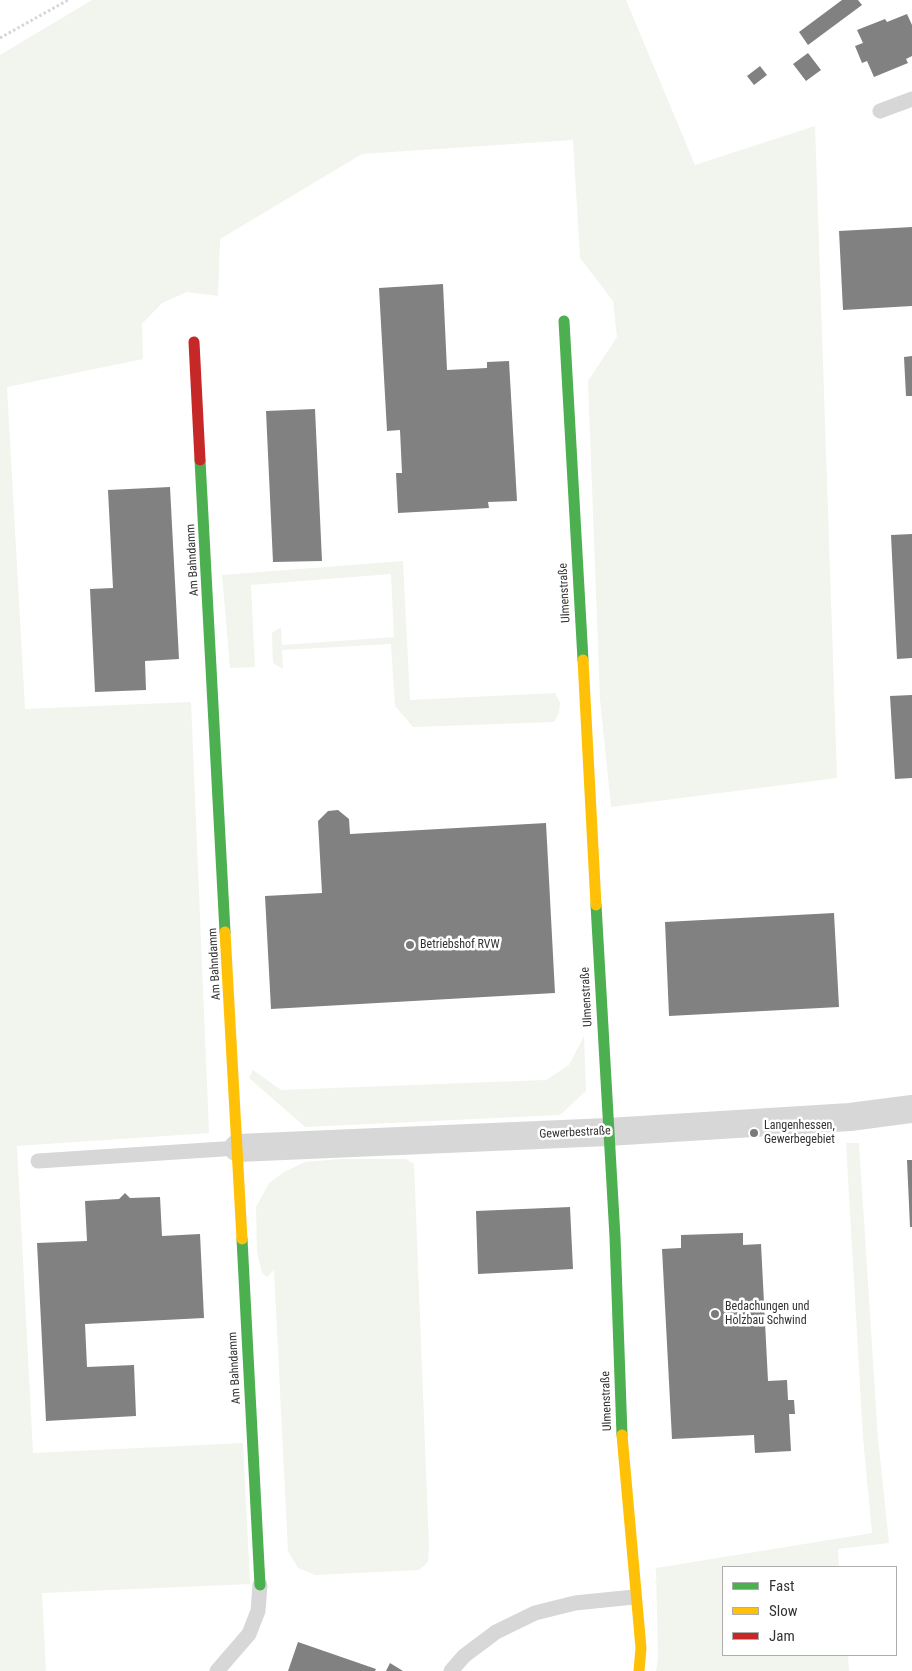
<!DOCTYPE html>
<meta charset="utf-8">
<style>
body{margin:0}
#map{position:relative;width:912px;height:1671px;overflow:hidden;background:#fff;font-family:"Roboto Condensed",sans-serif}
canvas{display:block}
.legend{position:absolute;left:722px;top:1566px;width:175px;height:90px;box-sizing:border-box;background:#fff;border:1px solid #adadad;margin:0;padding:6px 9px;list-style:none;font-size:15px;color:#333}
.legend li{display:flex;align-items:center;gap:10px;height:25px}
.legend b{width:25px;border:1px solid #adadad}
</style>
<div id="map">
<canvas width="912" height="1671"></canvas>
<ul class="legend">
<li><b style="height:6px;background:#4caf50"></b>Fast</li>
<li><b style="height:6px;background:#ffc107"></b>Slow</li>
<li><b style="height:6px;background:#c62828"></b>Jam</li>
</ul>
</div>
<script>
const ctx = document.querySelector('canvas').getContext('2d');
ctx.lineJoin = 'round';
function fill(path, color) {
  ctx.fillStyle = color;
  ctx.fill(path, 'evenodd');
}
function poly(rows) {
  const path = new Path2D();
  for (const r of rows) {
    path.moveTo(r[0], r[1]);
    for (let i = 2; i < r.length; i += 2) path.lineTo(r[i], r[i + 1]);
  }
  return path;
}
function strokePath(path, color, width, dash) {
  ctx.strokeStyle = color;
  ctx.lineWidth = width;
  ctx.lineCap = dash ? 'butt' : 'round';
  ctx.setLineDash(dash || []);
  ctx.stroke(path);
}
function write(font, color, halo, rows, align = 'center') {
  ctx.font = font + ' "Roboto Condensed",sans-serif';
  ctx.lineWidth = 5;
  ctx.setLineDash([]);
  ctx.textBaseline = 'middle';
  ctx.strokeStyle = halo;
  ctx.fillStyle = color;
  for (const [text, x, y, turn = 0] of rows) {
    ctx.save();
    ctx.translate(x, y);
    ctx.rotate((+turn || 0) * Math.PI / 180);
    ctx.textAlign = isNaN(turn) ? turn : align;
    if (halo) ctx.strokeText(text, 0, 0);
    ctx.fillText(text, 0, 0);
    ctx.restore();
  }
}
const green = poly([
 [92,0,626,0,695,165,815,126,837,778,611,807,600,699,588,381,617,337,613,301,580,258,573,140,362,154,220,239,218,296,187,292,162,303,142,324,143,359,7,387,25,709,191,702,209,1133,17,1146,33,1453,243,1443,250,1584,42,1593,46,1671,0,1671,0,55],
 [403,561,410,700,555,693,560,703,559,713,554,722,413,727,395,706,391,644,282,650,283,669,273,663,272,633,281,627,282,645,394,637,391,574,251,585,255,667,230,668,222,575],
 [584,1036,586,1091,560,1115,305,1127,249,1078,253,1070,281,1090,546,1080,569,1065],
 [846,1143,859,1143,878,1439,889,1543,838,1549,839,1567,723,1567,723,1655,848,1655,849,1671,656,1671,658,1658,656,1568,872,1533,863,1437],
 [340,1159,406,1159,414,1164,429,1546,428,1562,419,1570,315,1575,298,1568,288,1551,274,1270,267,1277,262,1273,257,1252,256,1207,269,1183,284,1172,305,1162]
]);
const building = poly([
 [842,0,858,0,862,5,808,45,799,32],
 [907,14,912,25,912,56,906,59,908,63,874,77,867,61,862,63,855,46,863,43,857,30,885,19,887,22],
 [808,53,821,70,806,81,793,64],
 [760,66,767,75,754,85,747,76],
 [912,227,912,306,843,310,839,231],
 [443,284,447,370,487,368,487,362,509,361,517,501,488,502,489,508,398,513,396,473,402,473,400,430,387,431,379,288],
 [912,356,912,396,906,396,904,357],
 [315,409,322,561,273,562,266,411],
 [170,487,179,659,145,661,146,690,95,692,90,589,113,588,108,490],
 [912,534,912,658,897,659,891,535],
 [912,695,912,778,895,779,890,696],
 [338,810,349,819,350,834,546,823,555,993,271,1009,265,896,322,893,318,821,328,811],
 [834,913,839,1007,669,1016,665,922],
 [907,1160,912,1160,912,1227,910,1227],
 [125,1193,130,1198,160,1197,162,1236,200,1234,204,1318,85,1324,87,1367,134,1365,136,1416,46,1421,37,1243,87,1241,85,1201,119,1199],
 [570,1207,573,1269,478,1274,476,1211],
 [743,1233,743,1245,761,1244,768,1381,787,1380,788,1400,794,1400,795,1414,789,1414,791,1451,755,1453,754,1435,672,1439,662,1249,681,1248,681,1235],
 [298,1642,376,1669,375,1671,288,1671],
 [390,1663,403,1671,386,1671]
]);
const path = poly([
 [0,38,68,0]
]);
const lane = poly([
 [880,111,912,99],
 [38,1161,238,1148],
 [217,1671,249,1634,258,1611,260,1585],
 [451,1671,464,1656,496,1632,535,1613,575,1603,634,1597]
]);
const street = poly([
 [238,1148,608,1132,850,1117,912,1109]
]);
const fast = poly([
 [564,321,583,660],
 [200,460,225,932],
 [596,905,615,1237,622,1435],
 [242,1239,260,1585]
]);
const slow = poly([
 [583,660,596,905],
 [225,932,242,1239],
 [622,1435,641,1648,639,1671]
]);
const jam = poly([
 [194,342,200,460]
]);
const markers = [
 [410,945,5,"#7a7a7a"],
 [754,1133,5,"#7a7a7a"],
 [715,1314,5,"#7a7a7a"]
];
const streetNames = [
 ["Am Bahndamm",193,560,-93],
 ["Ulmenstraße",565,593,-93],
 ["Am Bahndamm",215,964,-93],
 ["Ulmenstraße",587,997,-93],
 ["Gewerbestraße",575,1133,-3],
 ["Am Bahndamm",235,1368,-93],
 ["Ulmenstraße",607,1401,-92]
];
const poiNames = [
 ["Betriebshof RVW",420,945],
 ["Langenhessen,",764,1126],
 ["Gewerbegebiet",764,1140],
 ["Bedachungen und",725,1307],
 ["Holzbau Schwind",725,1321]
];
fill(green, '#f1f5ed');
fill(building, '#818181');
strokePath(path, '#d6d6d6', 3, [2.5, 2.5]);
strokePath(lane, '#d7d7d7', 15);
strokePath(street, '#d7d7d7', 28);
strokePath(fast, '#4caf50', 11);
strokePath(slow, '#ffc107', 11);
strokePath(jam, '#c62828', 11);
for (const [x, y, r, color] of markers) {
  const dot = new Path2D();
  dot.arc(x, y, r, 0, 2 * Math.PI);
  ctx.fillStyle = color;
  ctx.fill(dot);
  strokePath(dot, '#fff', 2);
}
write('12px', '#333', '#fff', streetNames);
write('12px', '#333', '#fff', poiNames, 'left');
</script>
